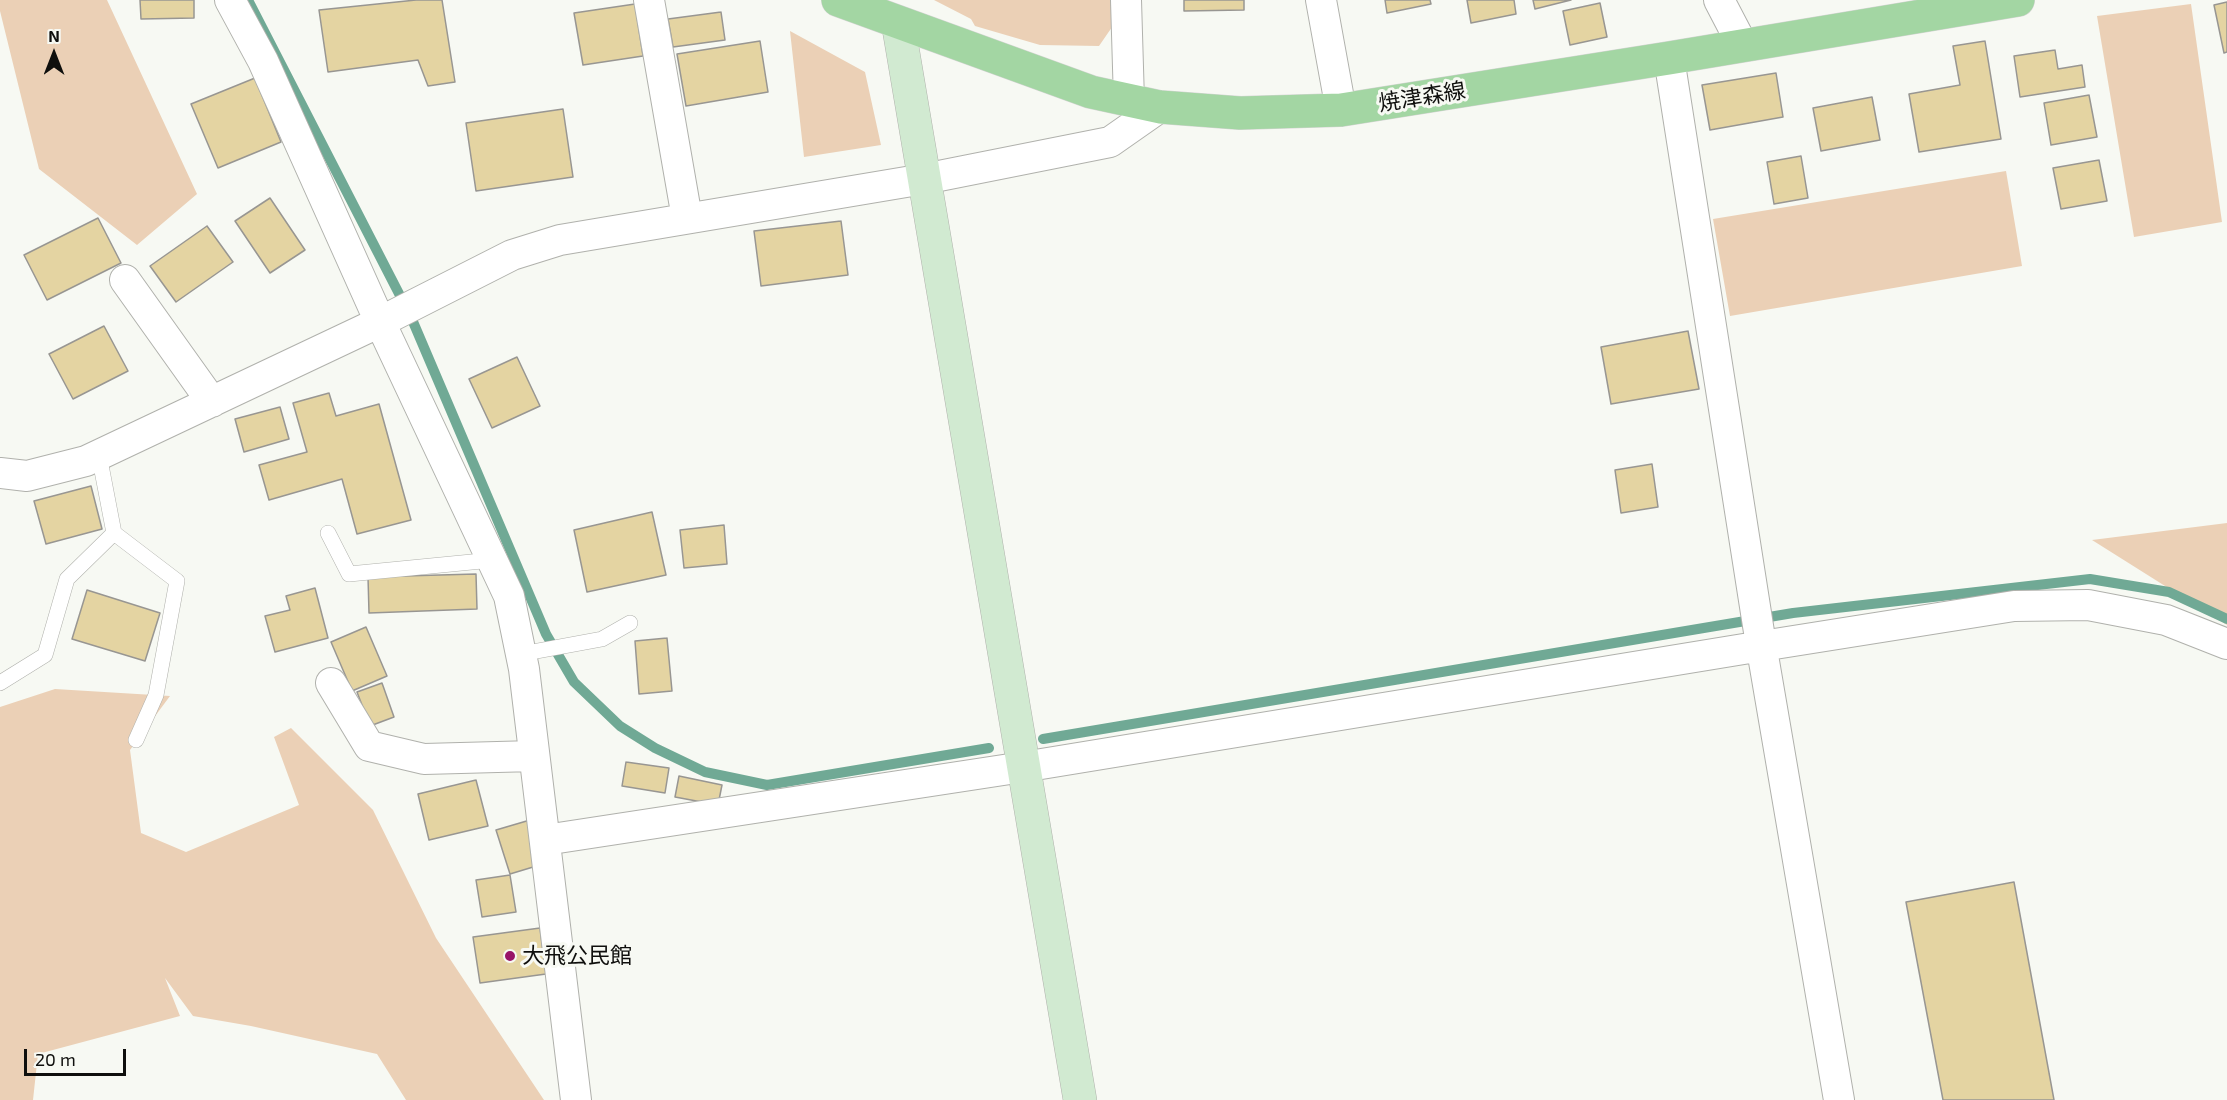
<!DOCTYPE html>
<meta charset="utf-8">
<style>
body{margin:0}
#map{position:relative;width:2227px;height:1100px;overflow:hidden;background:#f7f9f3;font-family:"Exo 2",sans-serif}
canvas{display:block}
.north{position:absolute;left:24px;top:24px;width:60px;height:60px;-webkit-text-stroke:4px #f7f9f3;paint-order:stroke;rotate:0deg;font-size:16px;font-weight:700;line-height:24px;text-align:center;color:#0f0f0d}
.north::after{content:'';display:block;margin:auto;width:21px;height:27px;background:#0f0f0d;clip-path:polygon(50% 0,100% 100%,50% 72%,0 100%)}
.scale{position:absolute;left:24px;top:1049px;width:102px;height:27px;box-sizing:border-box;border:3px solid #0f0f0d;border-top:0;padding-left:8px;font-size:18px;line-height:21px;white-space:nowrap;color:#0f0f0d;-webkit-text-stroke:4px #f7f9f3;paint-order:stroke}
</style>
<div id="map">
<canvas width="2227" height="1100"></canvas>
<div class="north">N</div>
<div class="scale">20 m</div>
</div>
<script>
const ctx = document.querySelector('canvas').getContext('2d');
ctx.lineJoin = 'round';
function fill(path, color) {
  ctx.fillStyle = color;
  ctx.fill(path, 'evenodd');
}
function poly(rows) {
  const path = new Path2D();
  for (const r of rows) {
    path.moveTo(r[0], r[1]);
    for (let i = 2; i < r.length; i += 2) path.lineTo(r[i], r[i + 1]);
  }
  return path;
}
function strokePath(path, color, width, dash) {
  ctx.strokeStyle = color;
  ctx.lineWidth = width;
  ctx.lineCap = dash ? 'butt' : 'round';
  ctx.setLineDash(dash || []);
  ctx.stroke(path);
}
function write(font, color, halo, rows, align = 'center') {
  ctx.font = font + ' "Exo 2","Noto Sans JP",sans-serif';
  ctx.lineWidth = 6;
  ctx.setLineDash([]);
  ctx.textBaseline = 'middle';
  ctx.strokeStyle = halo;
  ctx.fillStyle = color;
  for (const [text, x, y, turn = 0] of rows) {
    ctx.save();
    ctx.translate(x, y);
    ctx.rotate((+turn || 0) * Math.PI / 180);
    ctx.textAlign = isNaN(turn) ? turn : align;
    if (halo) ctx.strokeText(text, 0, 0);
    ctx.fillText(text, 0, 0);
    ctx.restore();
  }
}
const green = poly([
 [0,0,107,0,197,194,137,245,39,169,0,11],
 [934,0,1123,0,1119,17,1099,46,1040,45,975,26,971,19],
 [2191,4,2222,222,2134,237,2097,16],
 [790,31,865,72,881,145,804,157],
 [2006,171,2022,266,1730,316,1713,219],
 [2227,523,2227,625,2092,540],
 [55,689,170,696,130,750,141,833,186,852,299,805,274,737,291,728,373,810,436,938,544,1100,406,1100,377,1054,251,1026,193,1016,165,978,180,1016,38,1054,33,1100,0,1100,0,707]
]);
const stream = poly([
 [248,0,411,317,546,634,574,682,620,726,655,748,705,772,767,785,989,748],
 [1043,739,1793,613,2090,579,2169,592,2227,619]
]);
const building = poly([
 [140,0,194,0,194,18,141,19,140,0],
 [416,0,442,0,455,82,428,86,418,60,328,72,319,10,416,0],
 [1184,0,1244,0,1244,10,1184,11,1184,0],
 [1385,0,1430,0,1431,4,1387,13,1385,0],
 [1467,0,1514,0,1516,14,1471,23,1467,0],
 [1533,0,1571,0,1535,9,1533,0],
 [2227,2,2227,52,2224,53,2214,5,2227,2],
 [1600,3,1607,37,1570,45,1563,11,1600,3],
 [635,4,643,56,583,65,574,13,635,4],
 [721,12,725,40,673,47,668,19,721,12],
 [760,41,768,92,686,106,677,54,760,41],
 [1985,41,2001,139,1919,152,1909,94,1960,85,1953,46,1985,41],
 [2055,50,2058,69,2082,65,2085,87,2020,97,2014,56,2055,50],
 [1776,73,1783,117,1710,130,1702,85,1776,73],
 [255,78,281,142,218,168,191,104,255,78],
 [2089,95,2097,137,2051,145,2044,103,2089,95],
 [1872,97,1880,140,1821,151,1813,108,1872,97],
 [563,109,573,177,476,191,466,123,563,109],
 [1801,156,1808,198,1774,204,1767,162,1801,156],
 [2099,160,2107,201,2061,209,2053,168,2099,160],
 [270,198,305,250,270,273,235,221,270,198],
 [98,218,121,263,47,300,24,255,98,218],
 [841,221,848,275,761,286,754,231,841,221],
 [207,226,233,262,176,302,150,266,207,226],
 [104,326,128,371,73,399,49,354,104,326],
 [1688,331,1699,389,1611,404,1601,347,1688,331],
 [517,357,540,406,492,428,469,379,517,357],
 [329,393,336,416,379,404,411,520,357,534,342,479,269,500,259,465,307,452,293,403,329,393],
 [280,407,289,439,244,452,235,419,280,407],
 [1652,464,1658,507,1621,513,1615,470,1652,464],
 [91,486,102,529,46,544,34,501,91,486],
 [652,512,666,575,587,592,574,530,652,512],
 [724,525,727,564,684,568,680,530,724,525],
 [476,574,477,609,369,613,368,577,476,574],
 [315,588,328,638,275,652,265,616,290,610,286,596,315,588],
 [87,590,160,613,145,661,72,639,87,590],
 [366,627,387,676,352,691,331,642,366,627],
 [667,638,672,691,639,694,635,641,667,638],
 [382,683,394,717,370,726,357,692,382,683],
 [626,762,669,768,665,793,622,786,626,762],
 [679,776,722,785,718,805,675,797,679,776],
 [476,780,488,826,429,840,418,794,476,780],
 [530,820,543,864,510,874,496,830,530,820],
 [510,875,516,912,482,917,476,880,510,875],
 [2014,882,2054,1100,1943,1100,1906,902,2014,882],
 [540,928,546,974,480,983,473,937,540,928]
]);
const lane = poly([
 [114,533,177,581,156,695,136,740],
 [328,533,349,574,492,560],
 [521,654,602,639,630,623],
 [0,683,45,655,67,579,114,533,99,455]
]);
const street = poly([
 [230,0,263,61,380,322,509,596,524,669,576,1100],
 [649,0,687,218],
 [1126,0,1129,101],
 [1321,0,1341,110],
 [1719,0,1743,46],
 [1669,58,1759,632,1839,1100],
 [125,280,212,402],
 [0,473,27,476,86,461,380,322,512,255,560,240,924,179,1110,142,1160,107],
 [331,683,369,746,424,759,534,756],
 [545,840,1023,767,1762,646,2014,606,2088,605,2166,620,2227,644]
]);
const secondary = poly([
 [898,23,1080,1100]
]);
const primary = poly([
 [838,0,1091,92,1160,107,1240,113,1341,110,1669,58,2018,0]
]);
const markers = [
 [510,956,6,"#981368"]
];
const streetNames = [
 ["焼津森線",1422,97,-9]
];
const poiNames = [
 ["大飛公民館",522,956]
];
fill(green, '#ebd0b6');
strokePath(stream, '#70a995', 10);
fill(building, '#e4d4a2');
strokePath(building, '#989692', 1.5);
strokePath(lane, '#b0b1ac', 16);
strokePath(street, '#b0b1ac', 32);
strokePath(secondary, '#b0b1ac', 34);
strokePath(primary, '#d4d4d3', 34);
strokePath(lane, '#fff', 15);
strokePath(street, '#fff', 30);
strokePath(secondary, '#d1ead1', 33);
strokePath(primary, '#a3d6a3', 33);
for (const [x, y, r, color] of markers) {
  const dot = new Path2D();
  dot.arc(x, y, r, 0, 2 * Math.PI);
  ctx.fillStyle = color;
  ctx.fill(dot);
  strokePath(dot, '#f7f9f3', 2);
}
write('22px', '#0f0f0d', '#f7f9f3', streetNames);
write('22px', '#0f0f0d', '#f7f9f3', poiNames, 'left');
</script>
